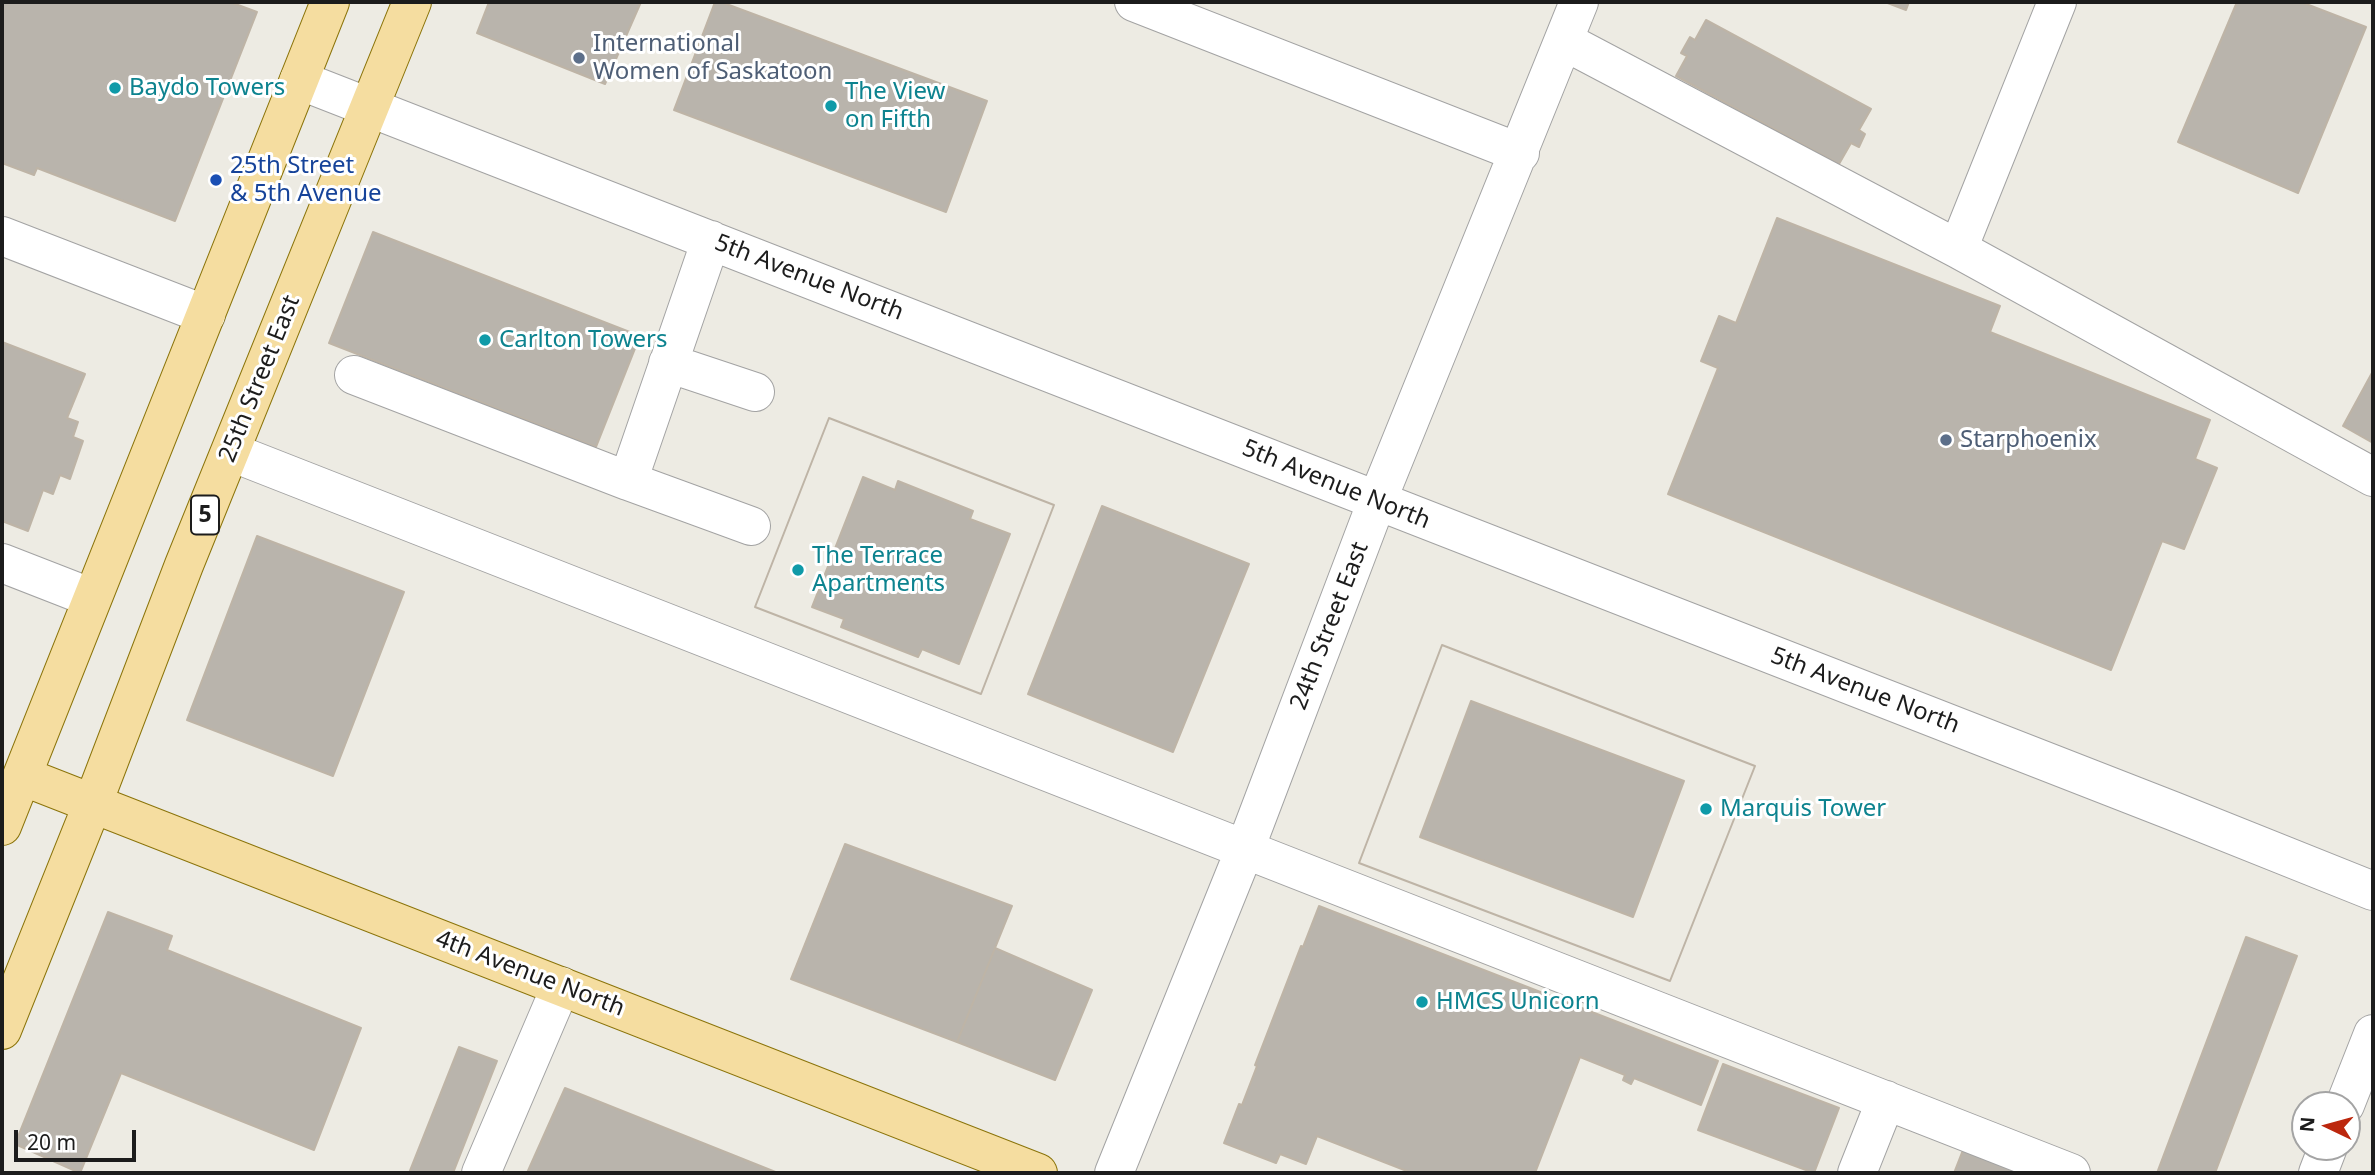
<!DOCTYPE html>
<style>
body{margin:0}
#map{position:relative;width:2375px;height:1175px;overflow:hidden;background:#edebe3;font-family:"Noto Sans",sans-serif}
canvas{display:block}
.frame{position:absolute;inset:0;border:4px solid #1c1c1c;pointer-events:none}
.north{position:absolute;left:2291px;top:1091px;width:70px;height:70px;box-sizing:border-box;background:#fff;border:2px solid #a4a4a4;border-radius:50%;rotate:275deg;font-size:19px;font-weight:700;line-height:28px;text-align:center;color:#1c1c1c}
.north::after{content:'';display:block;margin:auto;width:24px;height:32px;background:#bc270d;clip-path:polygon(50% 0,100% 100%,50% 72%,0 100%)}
.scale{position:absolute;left:14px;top:1130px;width:122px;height:32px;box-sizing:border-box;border:4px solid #1c1c1c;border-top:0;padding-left:9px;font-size:21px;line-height:24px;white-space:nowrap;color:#1c1c1c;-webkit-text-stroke:5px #fff;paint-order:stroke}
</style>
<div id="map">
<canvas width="2375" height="1175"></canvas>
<div class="frame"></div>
<div class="north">N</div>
<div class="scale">20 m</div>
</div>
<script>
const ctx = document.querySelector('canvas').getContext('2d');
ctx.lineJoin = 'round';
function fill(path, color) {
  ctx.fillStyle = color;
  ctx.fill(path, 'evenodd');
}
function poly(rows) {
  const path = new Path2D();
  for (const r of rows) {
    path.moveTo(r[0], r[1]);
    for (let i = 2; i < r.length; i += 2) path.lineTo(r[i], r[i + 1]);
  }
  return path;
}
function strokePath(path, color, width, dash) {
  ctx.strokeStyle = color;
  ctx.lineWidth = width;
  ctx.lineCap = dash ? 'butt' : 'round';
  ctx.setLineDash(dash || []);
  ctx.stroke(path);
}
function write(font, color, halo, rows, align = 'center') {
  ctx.font = font + ' "Noto Sans",sans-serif';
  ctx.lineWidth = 6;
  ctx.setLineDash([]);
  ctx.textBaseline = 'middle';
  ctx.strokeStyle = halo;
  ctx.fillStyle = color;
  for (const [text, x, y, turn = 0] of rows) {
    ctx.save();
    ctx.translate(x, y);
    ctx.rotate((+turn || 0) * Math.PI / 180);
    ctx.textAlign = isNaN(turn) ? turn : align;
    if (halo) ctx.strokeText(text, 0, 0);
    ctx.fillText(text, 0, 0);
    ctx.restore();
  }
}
const building = poly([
 [2,2,230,2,257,12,175,221,37,168,34,175,2,163,2,2],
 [489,2,641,2,605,84,477,33,489,2],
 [715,2,721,2,987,101,946,212,674,110,715,2],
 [1885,2,1909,2,1906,10,1885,2],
 [2237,2,2301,2,2366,27,2298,193,2178,142,2237,2],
 [1706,20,1871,109,1859,130,1865,134,1859,147,1851,143,1839,164,1676,76,1687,56,1681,53,1690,37,1695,40,1706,20],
 [1777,218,2000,306,1990,332,2210,420,2195,459,2217,468,2184,549,2162,541,2111,670,1668,494,1718,368,1701,361,1719,316,1736,323,1777,218],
 [373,232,640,336,596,447,329,343,373,232],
 [2,342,85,374,67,418,78,422,73,437,83,441,70,479,60,475,53,494,43,490,28,531,2,521,2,342],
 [2373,371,2373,443,2343,426,2373,371],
 [829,418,1054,505,981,694,755,607,829,418],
 [863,477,895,490,898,481,973,511,970,519,1010,534,959,664,922,649,918,657,841,627,844,619,812,607,863,477],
 [829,418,1054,505,981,694,755,607,829,418],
 [1102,506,1249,564,1173,752,1028,694,1102,506],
 [257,536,404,592,333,776,187,720,257,536],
 [1442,645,1755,766,1670,981,1359,863,1442,645],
 [1471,701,1684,781,1633,917,1420,837,1471,701],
 [1442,645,1755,766,1670,981,1359,863,1442,645],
 [845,844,1012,906,957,1042,791,979,845,844],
 [1319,906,1718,1061,1701,1105,1634,1078,1631,1084,1623,1080,1625,1075,1580,1057,1535,1173,1412,1173,1317,1136,1306,1164,1280,1154,1276,1163,1224,1143,1239,1104,1242,1105,1257,1066,1255,1065,1301,946,1303,947,1319,906],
 [108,912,172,936,167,950,361,1028,314,1150,121,1073,80,1173,15,1144,108,912],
 [2246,937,2297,956,2215,1173,2157,1173,2246,937],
 [995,948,1092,990,1055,1080,957,1042,995,948],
 [459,1047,497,1061,453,1173,409,1173,459,1047],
 [1723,1064,1839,1108,1814,1173,1698,1130,1723,1064],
 [565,1088,778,1173,527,1173,565,1088],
 [1963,1150,2022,1173,1954,1173,1963,1150]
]);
const minor = poly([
 [1134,2,1520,153],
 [1564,41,1958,249,2373,477],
 [299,80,2173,811,2373,891],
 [2,236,206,315],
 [1958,249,2057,2],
 [668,363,755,392],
 [354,375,628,481,711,240],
 [231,452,2071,1173],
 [628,481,751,526],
 [2,563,92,598],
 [2345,1105,2373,1034],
 [481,1173,561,986],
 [1114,1173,1245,849,1377,501,1579,2],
 [1857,1173,1886,1100],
 [2318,1173,2328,1147]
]);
const major = poly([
 [22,776,1038,1173],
 [2,826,330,2],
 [2,1030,93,803,184,565,412,2]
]);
const markers = [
 [579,58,7,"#5c6f8a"],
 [115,88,7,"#0f9aa8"],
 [831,106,7,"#0f9aa8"],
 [216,180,7,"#1a4fb4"],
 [485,340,7,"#0f9aa8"],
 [1946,440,7,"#5c6f8a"],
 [798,570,7,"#0f9aa8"],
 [1706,809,7,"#0f9aa8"],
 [1422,1002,7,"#0f9aa8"]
];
const shields = [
 [205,515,28]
];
const shieldNames = [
 ["5",205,515]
];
const serviceNames = [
 ["International",593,44],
 ["Women of Saskatoon",593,72],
 ["Starphoenix",1960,440]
];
const cultureNames = [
 ["Baydo Towers",129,88],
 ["The View",845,92],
 ["on Fifth",845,120],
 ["Carlton Towers",499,340],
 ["The Terrace",812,556],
 ["Apartments",812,584],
 ["Marquis Tower",1720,809],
 ["HMCS Unicorn",1436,1002]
];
const transitNames = [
 ["25th Street",230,166],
 ["& 5th Avenue",230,194]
];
const streetNames = [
 ["5th Avenue North",809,278,21],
 ["25th Street East",260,379,-68],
 ["5th Avenue North",1336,485,22],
 ["24th Street East",1330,626,-69],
 ["5th Avenue North",1865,691,21],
 ["4th Avenue North",530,974,21]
];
fill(building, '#b9b4ac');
strokePath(building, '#beb4a6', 2);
strokePath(minor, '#a3a3a3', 40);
strokePath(major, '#8b740a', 40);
strokePath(minor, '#fff', 38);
strokePath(major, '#f5dda0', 38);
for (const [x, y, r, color] of markers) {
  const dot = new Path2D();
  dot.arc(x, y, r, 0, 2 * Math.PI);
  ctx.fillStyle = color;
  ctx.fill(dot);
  strokePath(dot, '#fff', 2.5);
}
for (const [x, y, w] of shields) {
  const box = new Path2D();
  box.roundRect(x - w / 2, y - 19.5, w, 39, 5);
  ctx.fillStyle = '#fff';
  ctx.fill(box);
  strokePath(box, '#1c1c1c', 2);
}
write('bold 23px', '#1c1c1c', null, shieldNames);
write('24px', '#4e5e75', '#fff', serviceNames, 'left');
write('24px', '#0d838f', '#fff', cultureNames, 'left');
write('24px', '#164399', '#fff', transitNames, 'left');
write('24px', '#1c1c1c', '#fff', streetNames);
</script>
